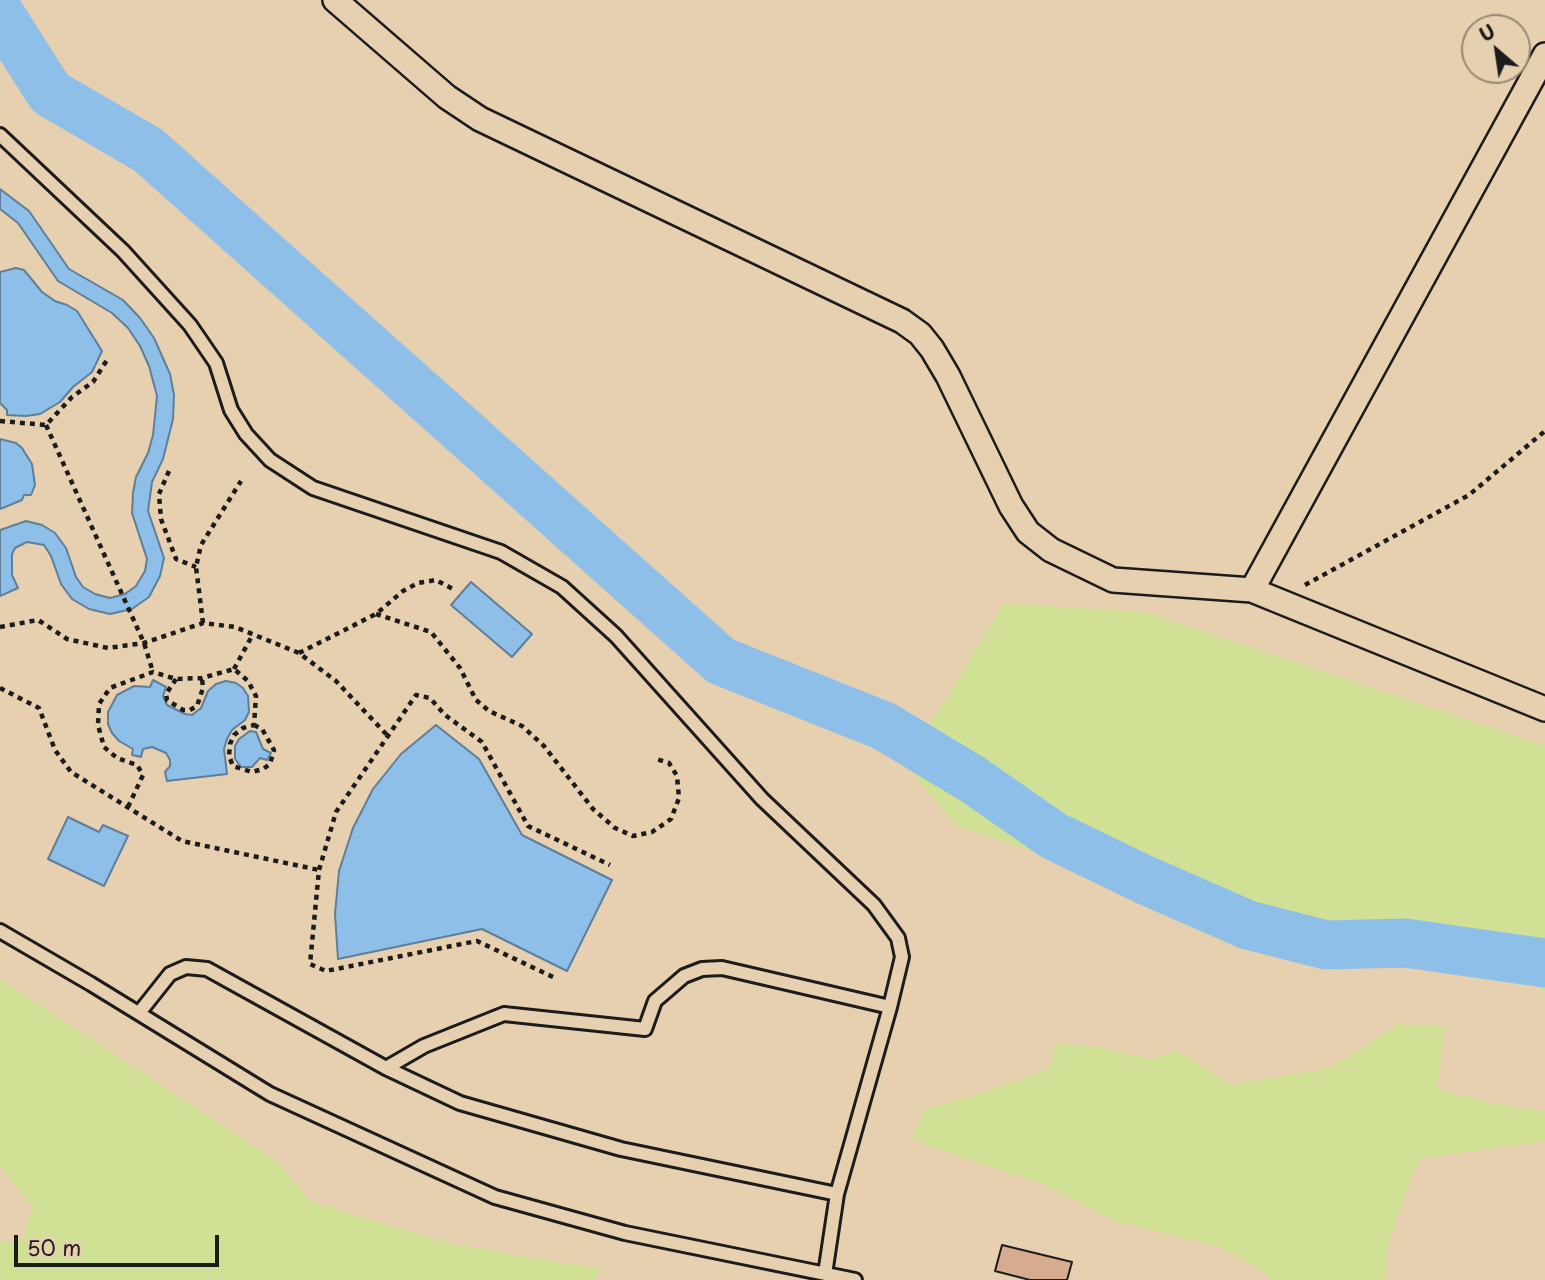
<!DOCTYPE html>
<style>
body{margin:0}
#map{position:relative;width:1545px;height:1280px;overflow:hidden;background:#e7d0b0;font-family:"Playpen Sans",sans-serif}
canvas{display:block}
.north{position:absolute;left:1461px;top:14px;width:70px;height:70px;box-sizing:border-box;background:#e7d0b0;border:2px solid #968875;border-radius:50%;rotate:331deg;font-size:19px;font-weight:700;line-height:28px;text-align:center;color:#1c1c1c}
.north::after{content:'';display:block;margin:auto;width:24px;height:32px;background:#1c1c1c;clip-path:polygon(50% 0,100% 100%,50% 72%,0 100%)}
.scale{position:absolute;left:14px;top:1235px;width:205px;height:32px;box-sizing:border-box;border:4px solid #1c1c1c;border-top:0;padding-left:9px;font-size:21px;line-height:24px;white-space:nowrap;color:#1c1c1c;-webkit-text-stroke:5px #e7d0b0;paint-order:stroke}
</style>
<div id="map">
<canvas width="1545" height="1280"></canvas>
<div class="north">U</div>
<div class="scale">50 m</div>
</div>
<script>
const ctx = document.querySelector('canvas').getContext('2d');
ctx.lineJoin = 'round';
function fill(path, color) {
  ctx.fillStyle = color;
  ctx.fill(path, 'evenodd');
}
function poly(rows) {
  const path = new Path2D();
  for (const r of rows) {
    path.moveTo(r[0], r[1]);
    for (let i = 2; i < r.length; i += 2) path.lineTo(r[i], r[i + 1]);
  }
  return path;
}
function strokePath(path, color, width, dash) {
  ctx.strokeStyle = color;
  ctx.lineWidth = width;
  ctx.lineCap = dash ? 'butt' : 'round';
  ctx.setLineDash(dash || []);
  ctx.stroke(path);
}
const green = poly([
 [1004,603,1144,612,1545,746,1545,995,1538,986,1393,937,1297,936,1168,901,1117,860,1046,856,958,826,918,781,926,732],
 [0,979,279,1163,310,1201,447,1243,601,1269,595,1280,0,1280,0,1242,23,1239,32,1207,0,1165],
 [1399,1024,1445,1026,1437,1089,1488,1102,1545,1112,1545,1141,1419,1159,1388,1243,1384,1280,1270,1280,1269,1276,1221,1247,1113,1220,1041,1183,969,1160,911,1138,926,1109,979,1094,1049,1069,1057,1043,1102,1048,1151,1059,1178,1050,1231,1085,1330,1068]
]);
const water = poly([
 [0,189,29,211,69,269,123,300,140,318,154,338,170,374,174,395,173,419,163,459,152,482,148,511,164,558,160,576,149,597,132,609,110,614,89,609,72,599,61,584,51,556,44,545,27,542,15,548,12,554,12,575,18,588,0,596,0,530,26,521,42,525,55,533,66,548,76,577,83,587,95,594,110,598,125,594,136,586,145,571,147,559,132,513,133,493,136,477,148,453,153,435,157,396,149,366,140,346,128,328,112,313,58,281,18,223,0,209,0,189],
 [16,268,24,270,42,292,55,301,67,305,77,311,102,351,92,372,73,387,60,402,40,414,26,416,7,415,7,410,0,403,0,272,16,268],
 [0,439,16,443,22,448,32,464,35,485,31,495,24,495,22,500,0,509,0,439],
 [471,582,532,634,512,657,451,605,471,582],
 [153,680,166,687,163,696,167,705,185,714,192,715,201,708,208,691,216,684,226,681,236,683,243,688,248,696,249,712,245,720,232,730,227,739,224,749,227,774,167,781,165,772,170,766,170,760,166,753,152,747,143,749,141,757,132,755,133,749,119,741,112,733,108,724,108,712,117,695,134,686,150,687,153,680],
 [436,725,479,759,522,835,612,880,567,971,482,929,338,959,335,914,339,871,353,828,373,789,401,754,436,725],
 [250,731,256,732,263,749,271,753,267,760,260,758,252,767,241,767,235,759,235,746,239,739,250,731],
 [68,817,99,832,103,825,128,836,104,886,48,859,68,817]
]);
const river = poly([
 [0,14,50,93,148,150,721,661,884,726,972,779,1054,836,1145,880,1248,925,1326,945,1405,943,1545,963]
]);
const building = poly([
 [1002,1245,1072,1262,1067,1280,1030,1280,995,1271,1002,1245]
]);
const path = poly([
 [0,421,46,425,72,397,93,382,107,360],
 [46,425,144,643,153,672],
 [169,471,159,494,161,519,176,559,196,567],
 [1305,585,1469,495,1545,431],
 [376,614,431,632,460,668,476,700,489,711,522,726,544,746,593,809,615,828,633,836,652,832,671,819,679,798,677,776,669,763,656,759],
 [203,623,196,567,201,545,241,481],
 [0,627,38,620,67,639,108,648,144,643,203,623,235,627,299,653,336,681,387,735],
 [299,653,376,614,403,591,418,583,436,580,453,589],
 [234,669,253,634],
 [176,679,166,694,167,700,183,710,190,710,197,706,203,688,202,678],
 [0,688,39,708,55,750,71,772,182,841,319,870],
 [254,725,262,729,274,750,270,764,263,769,252,772,233,766,229,756,230,744,234,735,243,728,254,725],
 [128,807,143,775,137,765,117,758,104,747,98,725,99,704,110,688,153,672,176,679,202,678,234,669,248,681,256,696,254,725],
 [553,977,477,941,326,971,310,964,319,870,336,812,416,695,430,698,445,715,482,742,528,826,610,865]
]);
const service = poly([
 [0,135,123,251,190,325,216,363,231,410,246,434,270,460,313,488,501,552,562,587,616,636,762,799,874,905,898,938,902,957,890,1007,837,1194,825,1274],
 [0,931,91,984,270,1094,495,1197,625,1233,855,1280],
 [139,1013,170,974,186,967,207,969,386,1068,460,1103,621,1149,837,1194],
 [386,1068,424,1046,504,1014,645,1029,655,1001,684,976,702,969,722,968,890,1007]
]);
const minor = poly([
 [335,0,447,97,480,119,902,321,920,334,932,349,948,376,1011,506,1028,532,1051,550,1113,580,1252,590,1545,55],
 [1252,590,1545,709]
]);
fill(green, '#d0e094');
fill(water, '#8dbfe9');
strokePath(water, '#607e97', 2);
strokePath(river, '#8dbfe9', 49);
fill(building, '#d6ab8e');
strokePath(building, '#1c1c1c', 2);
strokePath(service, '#1c1c1c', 18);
strokePath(minor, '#1c1c1c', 28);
strokePath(path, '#1c1c1c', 4.5, [5, 5]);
strokePath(service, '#e7d0b0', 12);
strokePath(minor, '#e7d0b0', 23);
</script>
